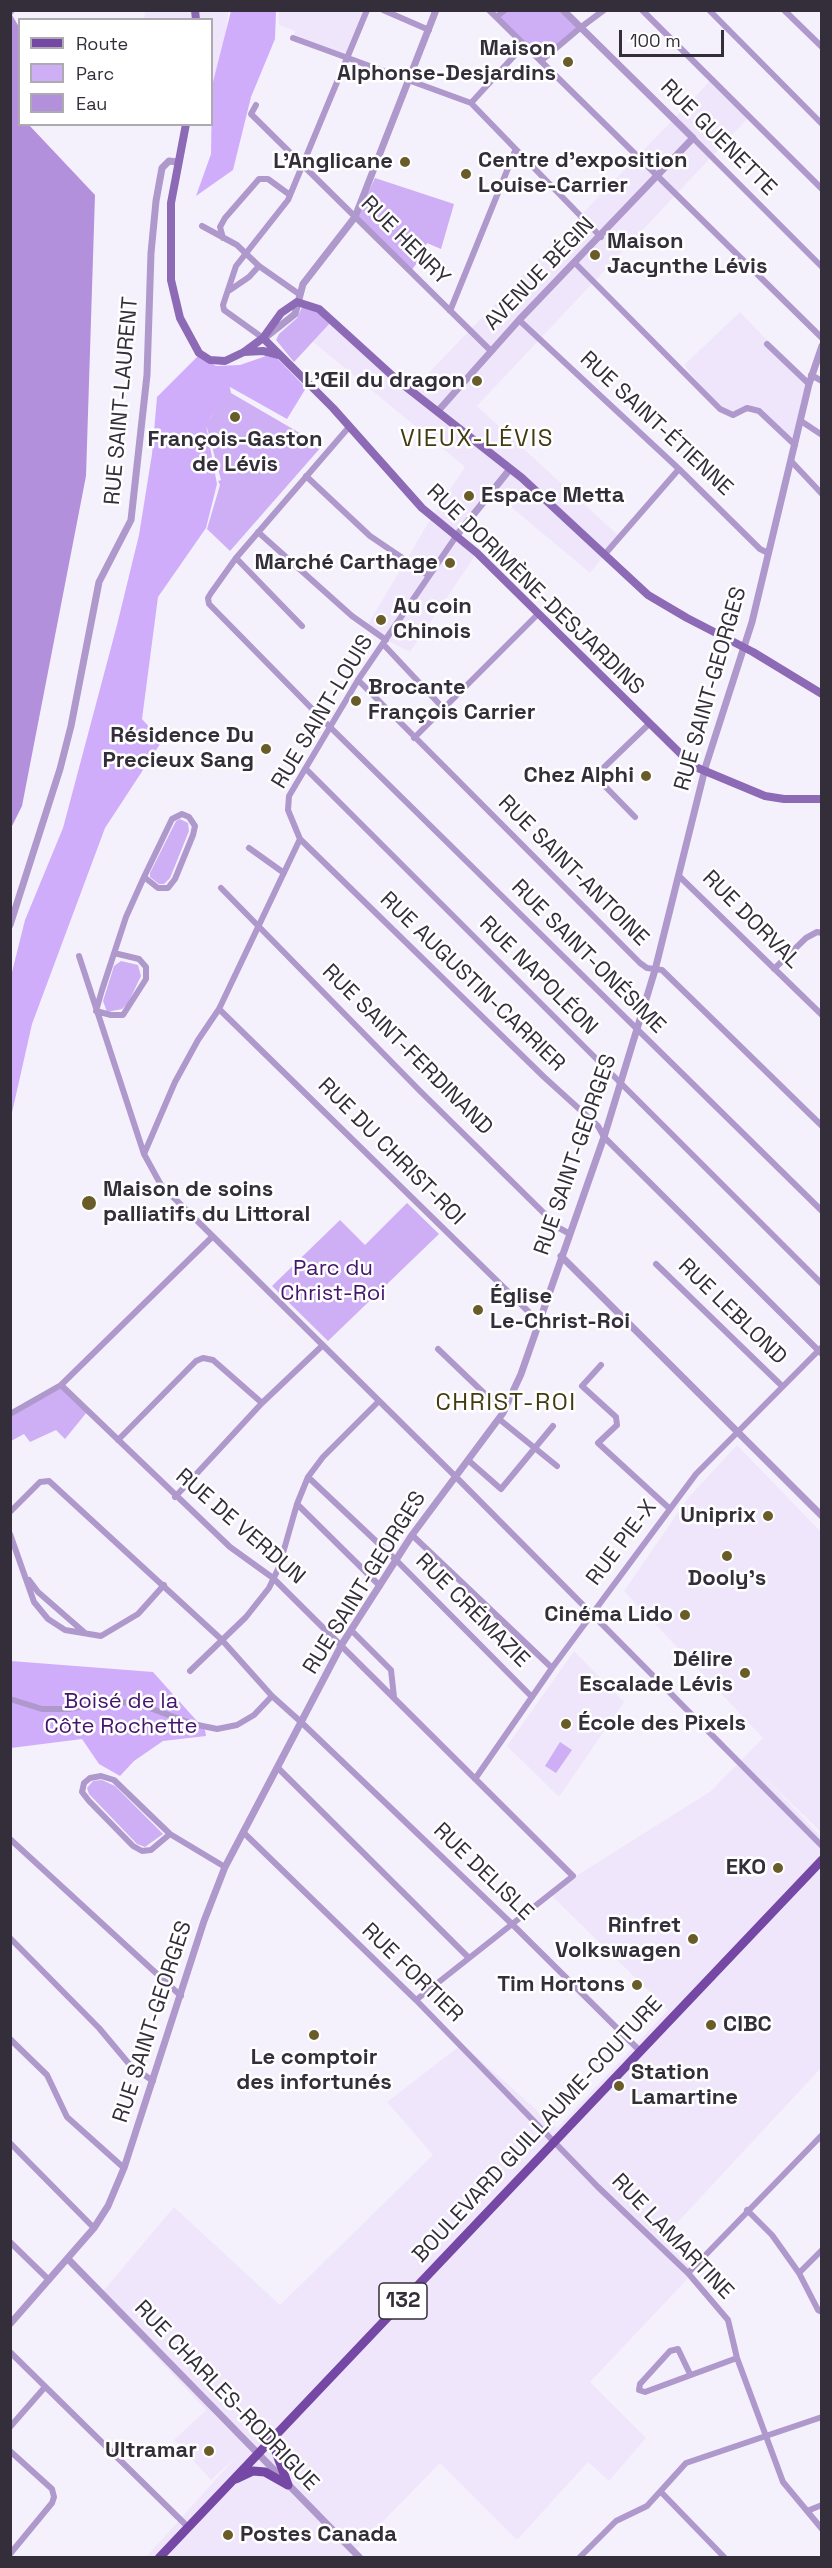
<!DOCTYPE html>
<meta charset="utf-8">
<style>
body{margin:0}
#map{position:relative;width:832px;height:2568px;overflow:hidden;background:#f5f1fc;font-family:"Space Grotesk",sans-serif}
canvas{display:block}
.frame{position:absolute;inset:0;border:12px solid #332e39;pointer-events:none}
.legend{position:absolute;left:18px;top:18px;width:195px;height:108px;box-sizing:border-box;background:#fff;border:2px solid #adabb0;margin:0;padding:8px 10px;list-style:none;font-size:18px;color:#332e39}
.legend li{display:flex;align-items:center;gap:12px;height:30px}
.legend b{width:30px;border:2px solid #adabb0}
.scale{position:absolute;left:619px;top:30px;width:105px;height:27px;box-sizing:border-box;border:3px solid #332e39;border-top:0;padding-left:8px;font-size:18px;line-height:21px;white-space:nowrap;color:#332e39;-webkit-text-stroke:4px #fff;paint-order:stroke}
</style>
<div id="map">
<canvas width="832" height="2568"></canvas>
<div class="frame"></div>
<ul class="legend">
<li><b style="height:8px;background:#7648a5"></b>Route</li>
<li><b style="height:16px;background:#ceaff5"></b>Parc</li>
<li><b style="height:16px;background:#b390dc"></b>Eau</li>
</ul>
<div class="scale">100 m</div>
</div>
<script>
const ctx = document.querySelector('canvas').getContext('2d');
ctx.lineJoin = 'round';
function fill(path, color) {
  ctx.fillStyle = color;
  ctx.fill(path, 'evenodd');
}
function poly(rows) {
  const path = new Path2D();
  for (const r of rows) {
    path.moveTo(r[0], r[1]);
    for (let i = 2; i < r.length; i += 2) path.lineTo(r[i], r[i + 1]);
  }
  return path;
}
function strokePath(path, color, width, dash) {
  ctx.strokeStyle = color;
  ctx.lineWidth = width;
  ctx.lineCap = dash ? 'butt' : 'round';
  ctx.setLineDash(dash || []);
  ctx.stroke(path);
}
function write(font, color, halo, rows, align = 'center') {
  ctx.font = font + ' "Space Grotesk",sans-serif';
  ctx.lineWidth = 5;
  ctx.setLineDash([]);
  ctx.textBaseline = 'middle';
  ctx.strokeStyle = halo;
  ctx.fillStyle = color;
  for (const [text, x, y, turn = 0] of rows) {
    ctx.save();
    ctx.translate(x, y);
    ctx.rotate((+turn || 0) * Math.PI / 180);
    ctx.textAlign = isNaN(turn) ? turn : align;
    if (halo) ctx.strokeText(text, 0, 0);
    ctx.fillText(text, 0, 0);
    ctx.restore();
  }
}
const built = poly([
 [145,11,228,11,220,96,212,95,212,20,144,20],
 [278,11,367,11,348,59,293,38,295,31,279,25],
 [712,79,750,116,477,406,620,537,590,573,493,492,457,535,477,553,410,652,386,640,367,626,431,518,465,467,313,342,333,320,412,390],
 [740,312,809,384,795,445,751,408,739,413,720,409,684,365],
 [737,1445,821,1532,821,1832,762,1775,821,1837,821,2068,663,2238,694,2272,590,2382,646,2438,609,2481,588,2462,517,2540,440,2463,348,2557,146,2557,236,2457,211,2480,174,2440,206,2410,99,2296,174,2207,280,2305,433,2155,387,2102,462,2044,557,2128,668,2010,549,1893,711,1791,763,1738,624,1591,688,1498],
 [574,1651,624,1702,559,1797,507,1746]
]);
const green = poly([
 [505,11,563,11,580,28,541,61,496,17],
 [375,178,454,204,441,249,427,243,421,258,410,272,356,218],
 [302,307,316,310,331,322,294,362,276,340,279,334,297,318],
 [226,387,230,388,231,393,322,446,230,551,207,529,220,485,218,481,221,480,207,428,204,426,206,419,210,419,224,394],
 [180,819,188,823,189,831,170,878,164,884,159,884,150,877,150,873,176,821],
 [121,961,138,965,141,976,128,1003,122,1009,107,1012,103,1001,114,966],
 [407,1203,439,1234,328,1341,272,1286,340,1220,365,1245],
 [61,1385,87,1412,65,1439,56,1430,30,1442,24,1434,11,1441,10,1414],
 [560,1742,572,1750,556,1773,545,1766],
 [102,1780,115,1786,163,1834,145,1847,137,1844,89,1794,87,1788,93,1781]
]);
const forest = poly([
 [231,11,276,11,275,39,251,97,233,170,196,196,211,154,212,86],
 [198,356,216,366,240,365,266,356,277,358,306,388,287,419,230,387,206,425,217,484,206,528,158,597,142,719,162,741,105,828,32,1024,11,1117,11,976,25,920,63,828,117,625,139,535,152,454,157,397],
 [11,1661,153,1672,205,1730,206,1736,163,1741,134,1761,120,1776,99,1764,82,1739,11,1748]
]);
const water = poly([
 [16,10,12,15,19,27,20,124,29,125,95,195,86,476,22,806,11,828,10,11]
]);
const minor = poly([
 [383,10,429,30],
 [489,10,822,338],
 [642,10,822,189],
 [709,10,822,124],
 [784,10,822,47],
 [496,17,505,10],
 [293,38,471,103,601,237],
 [541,61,580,28,604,10],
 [471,103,524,45],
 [256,105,251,114,491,351],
 [693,138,822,267],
 [202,226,237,245,259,266,299,294],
 [223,238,220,227,225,218,259,179,268,179,290,195],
 [575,263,720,409,733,415,747,408,759,411,795,445],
 [230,290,249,277,259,266],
 [450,311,515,151],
 [519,320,679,469,760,549,768,553],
 [263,338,224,310,223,305,236,266,288,200,367,10],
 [767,344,809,384],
 [811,375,822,381],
 [801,421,822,435],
 [349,427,236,558,211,593,208,598,209,604,330,727,822,1211],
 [791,461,822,494],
 [306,476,370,536,429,576],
 [258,532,352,616,386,640],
 [457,535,358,680,289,796,288,810,300,839,544,1077,598,1126,604,1137,822,1354],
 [605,554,679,469],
 [236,558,302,626],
 [383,644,444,709],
 [358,680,640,963,647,968,662,970,822,1126],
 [414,738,538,614],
 [306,769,822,1284],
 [635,817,595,776,649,724],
 [249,848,284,873],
 [680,877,822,1015],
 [221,888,420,1091,559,1228,570,1234],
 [114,953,139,959,146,967,146,979,123,1015,111,1015,96,1011,102,990,126,917,144,877,158,888,168,888,175,879,193,835,195,826,189,817,182,814,172,819,144,877],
 [79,956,144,1154,161,1185,456,1477,822,1846],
 [774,969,806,938,817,932,822,933],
 [219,1009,538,1321],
 [144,1154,175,1082,198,1040,219,1009,300,839],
 [656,1264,782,1386],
 [438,1349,487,1396,507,1405],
 [601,1365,582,1386,616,1417,617,1425,598,1443,670,1509],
 [61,1385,230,1547,273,1578,573,1876,416,2000],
 [10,1414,61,1385,212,1237],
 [499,1419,557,1466],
 [118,1440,196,1361,203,1358,213,1360,262,1403],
 [468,1460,501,1489,553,1426],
 [308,1477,396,1560,532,1697],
 [175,1497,262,1403,323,1345],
 [297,1504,380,1586],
 [10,1512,40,1482,49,1481,221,1639,272,1696,301,1722,513,1925,639,2050],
 [10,1534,34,1602,48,1619,65,1630,101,1636,138,1614,164,1585],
 [412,1535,552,1668],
 [29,1580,38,1592,85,1633],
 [351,1630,391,1670,394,1697],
 [190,1671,246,1617,269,1588,279,1567,297,1504,308,1477,323,1457,379,1401],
 [10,1699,42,1709,69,1709,110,1701,139,1704,193,1724,217,1729,237,1725,254,1715,272,1696],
 [278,1768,469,1958],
 [475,1779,552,1668,696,1474,822,1347],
 [243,1832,416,2000,598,2187,688,2273,728,2320,737,2358,783,2482,822,2529],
 [170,1834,151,1850,142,1851,133,1846,89,1801,82,1792,84,1783,90,1778,101,1776,114,1780,170,1834,225,1867],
 [10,1839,181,1996],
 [10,1938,99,2028,130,2065,153,2081],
 [10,2039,47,2075,67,2117,124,2168],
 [10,2143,94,2228],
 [747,2210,772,2235,799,2273,818,2310,822,2312],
 [10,2242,49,2280],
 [688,2273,822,2135],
 [799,2273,822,2250],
 [10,2352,188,2527],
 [690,2374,678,2349,670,2351,640,2384,639,2390,645,2392,737,2358],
 [10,2427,45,2387],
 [10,2451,52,2489,54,2497,52,2503,10,2554],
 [661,2492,725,2558],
 [807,2511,822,2505],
 [579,2558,616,2521,647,2506,686,2463,822,2417]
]);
const tertiary = poly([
 [266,337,295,314,303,284,355,217,436,10],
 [438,411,519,320,693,138,563,10],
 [457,535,510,469],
 [10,925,60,769,71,726,99,582,131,520,147,375,151,253,156,201,162,168,169,161,177,162],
 [561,1256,822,1516],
 [68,2259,360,2558],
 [10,2324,94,2228,108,2206,124,2168,204,1921,225,1867,342,1644,412,1535,503,1413,521,1374,604,1137,655,970,706,765,752,622,809,384,822,346]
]);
const secondary = poly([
 [195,10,196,20],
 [186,124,171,203,171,280,180,318,199,353,210,360,225,361,244,352,263,338,281,313,297,302,319,309,396,379,522,478,648,595,687,618,753,652,822,694],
 [263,338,333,408,422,508,477,553,693,766,765,796,784,799,822,799],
 [244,352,263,351,279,355]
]);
const primary = poly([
 [277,2433,275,2449,288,2485],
 [236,2479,253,2471,265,2472,288,2485],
 [159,2558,822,1860]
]);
const markers = [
 [568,62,6,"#6a5c29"],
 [405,162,6,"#6a5c29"],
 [466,174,6,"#6a5c29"],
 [595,255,6,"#6a5c29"],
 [477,381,6,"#6a5c29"],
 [235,417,6,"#6a5c29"],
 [469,496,6,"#6a5c29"],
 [450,563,6,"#6a5c29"],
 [381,620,6,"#6a5c29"],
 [356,701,6,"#6a5c29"],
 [266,749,6,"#6a5c29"],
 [646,776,6,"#6a5c29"],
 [89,1203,8,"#6a5c29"],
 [478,1310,6,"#6a5c29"],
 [768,1516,6,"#6a5c29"],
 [727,1556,6,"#6a5c29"],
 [685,1615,6,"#6a5c29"],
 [745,1673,6,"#6a5c29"],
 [566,1724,6,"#6a5c29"],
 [778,1868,6,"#6a5c29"],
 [693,1939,6,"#6a5c29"],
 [637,1985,6,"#6a5c29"],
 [711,2025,6,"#6a5c29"],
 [314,2035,6,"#6a5c29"],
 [619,2086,6,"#6a5c29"],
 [209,2451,6,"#6a5c29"],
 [228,2535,6,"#6a5c29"]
];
const shields = [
 [403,2301,48]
];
const shieldNames = [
 ["132",403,2301]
];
const poiNames = [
 ["Maison",556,49],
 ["Alphonse-Desjardins",556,74],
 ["Centre d'exposition",478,161,"left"],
 ["Louise-Carrier",478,186,"left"],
 ["L'Anglicane",393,162],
 ["Maison",607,242,"left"],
 ["Jacynthe Lévis",607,267,"left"],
 ["L'Œil du dragon",465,381],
 ["François-Gaston",235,440,"center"],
 ["de Lévis",235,465,"center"],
 ["Espace Metta",481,496,"left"],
 ["Marché Carthage",438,563],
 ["Au coin",393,607,"left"],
 ["Chinois",393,632,"left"],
 ["Brocante",368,688,"left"],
 ["François Carrier",368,713,"left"],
 ["Résidence Du",254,736],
 ["Precieux Sang",254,761],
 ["Chez Alphi",634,776],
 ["Maison de soins",103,1190,"left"],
 ["palliatifs du Littoral",103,1215,"left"],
 ["Église",490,1297,"left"],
 ["Le-Christ-Roi",490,1322,"left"],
 ["Uniprix",756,1516],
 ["Dooly's",727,1579,"center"],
 ["Cinéma Lido",673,1615],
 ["Délire",733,1660],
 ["Escalade Lévis",733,1685],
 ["École des Pixels",578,1724,"left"],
 ["EKO",766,1868],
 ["Rinfret",681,1926],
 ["Volkswagen",681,1951],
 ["Tim Hortons",625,1985],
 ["CIBC",723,2025,"left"],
 ["Le comptoir",314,2058,"center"],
 ["des infortunés",314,2083,"center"],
 ["Station",631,2073,"left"],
 ["Lamartine",631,2098,"left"],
 ["Ultramar",197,2451],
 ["Postes Canada",240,2535,"left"]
];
const streetNames = [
 ["RUE GUENETTE",718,138,45],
 ["RUE HENRY",405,241,45],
 ["AVENUE BÉGIN",540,274,-46],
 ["RUE SAINT-LAURENT",122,401,-85],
 ["RUE SAINT-ÉTIENNE",656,424,43],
 ["RUE DORIMÈNE-DESJARDINS",535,590,44],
 ["RUE SAINT-GEORGES",711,689,-74],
 ["RUE SAINT-LOUIS",323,712,-59],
 ["RUE SAINT-ANTOINE",573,871,45],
 ["RUE DORVAL",751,920,45],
 ["RUE SAINT-ONÉSIME",588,957,45],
 ["RUE NAPOLÉON",538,976,45],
 ["RUE AUGUSTIN-CARRIER",472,982,44],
 ["RUE SAINT-FERDINAND",407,1050,45],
 ["RUE DU CHRIST-ROI",391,1152,45],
 ["RUE SAINT-GEORGES",576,1155,-71],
 ["RUE LEBLOND",732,1312,44],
 ["RUE DE VERDUN",240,1527,41],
 ["RUE PIE-X",622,1543,-53],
 ["RUE SAINT-GEORGES",365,1583,-58],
 ["RUE CRÉMAZIE",472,1611,45],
 ["RUE DELISLE",483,1872,44],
 ["RUE FORTIER",412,1973,44],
 ["RUE SAINT-GEORGES",153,2022,-72],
 ["BOULEVARD GUILLAUME-COUTURE",538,2130,-47],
 ["RUE LAMARTINE",672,2237,46],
 ["RUE CHARLES-RODRIGUE",226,2396,46]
];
const parkNames = [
 ["Parc du",333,1269],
 ["Christ-Roi",333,1294],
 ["Boisé de la",121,1702],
 ["Côte Rochette",121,1727]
];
const neighbourhoodNames = [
 ["VIEUX-LÉVIS",477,439],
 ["CHRIST-ROI",506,1403]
];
fill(built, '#efe6fb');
fill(green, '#ceaff5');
fill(forest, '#d0adfb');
fill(water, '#b390dc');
strokePath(minor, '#af98cc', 6);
strokePath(tertiary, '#af98cc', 7);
strokePath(secondary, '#8d6ab6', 8);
strokePath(primary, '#7648a5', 9);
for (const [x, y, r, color] of markers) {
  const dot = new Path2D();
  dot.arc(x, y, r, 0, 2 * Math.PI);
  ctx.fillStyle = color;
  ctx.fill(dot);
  strokePath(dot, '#fff', 2);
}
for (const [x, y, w] of shields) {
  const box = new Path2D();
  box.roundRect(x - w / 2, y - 18, w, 36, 4.5);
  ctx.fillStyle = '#fff';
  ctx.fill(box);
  strokePath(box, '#332e39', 1.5);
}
write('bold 21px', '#332e39', null, shieldNames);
write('bold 22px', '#332e39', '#fff', poiNames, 'right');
write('22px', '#332e39', '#fff', streetNames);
write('22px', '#45146d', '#fff', parkNames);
ctx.letterSpacing = '1.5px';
write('24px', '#443a10', '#fff', neighbourhoodNames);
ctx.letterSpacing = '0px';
</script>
